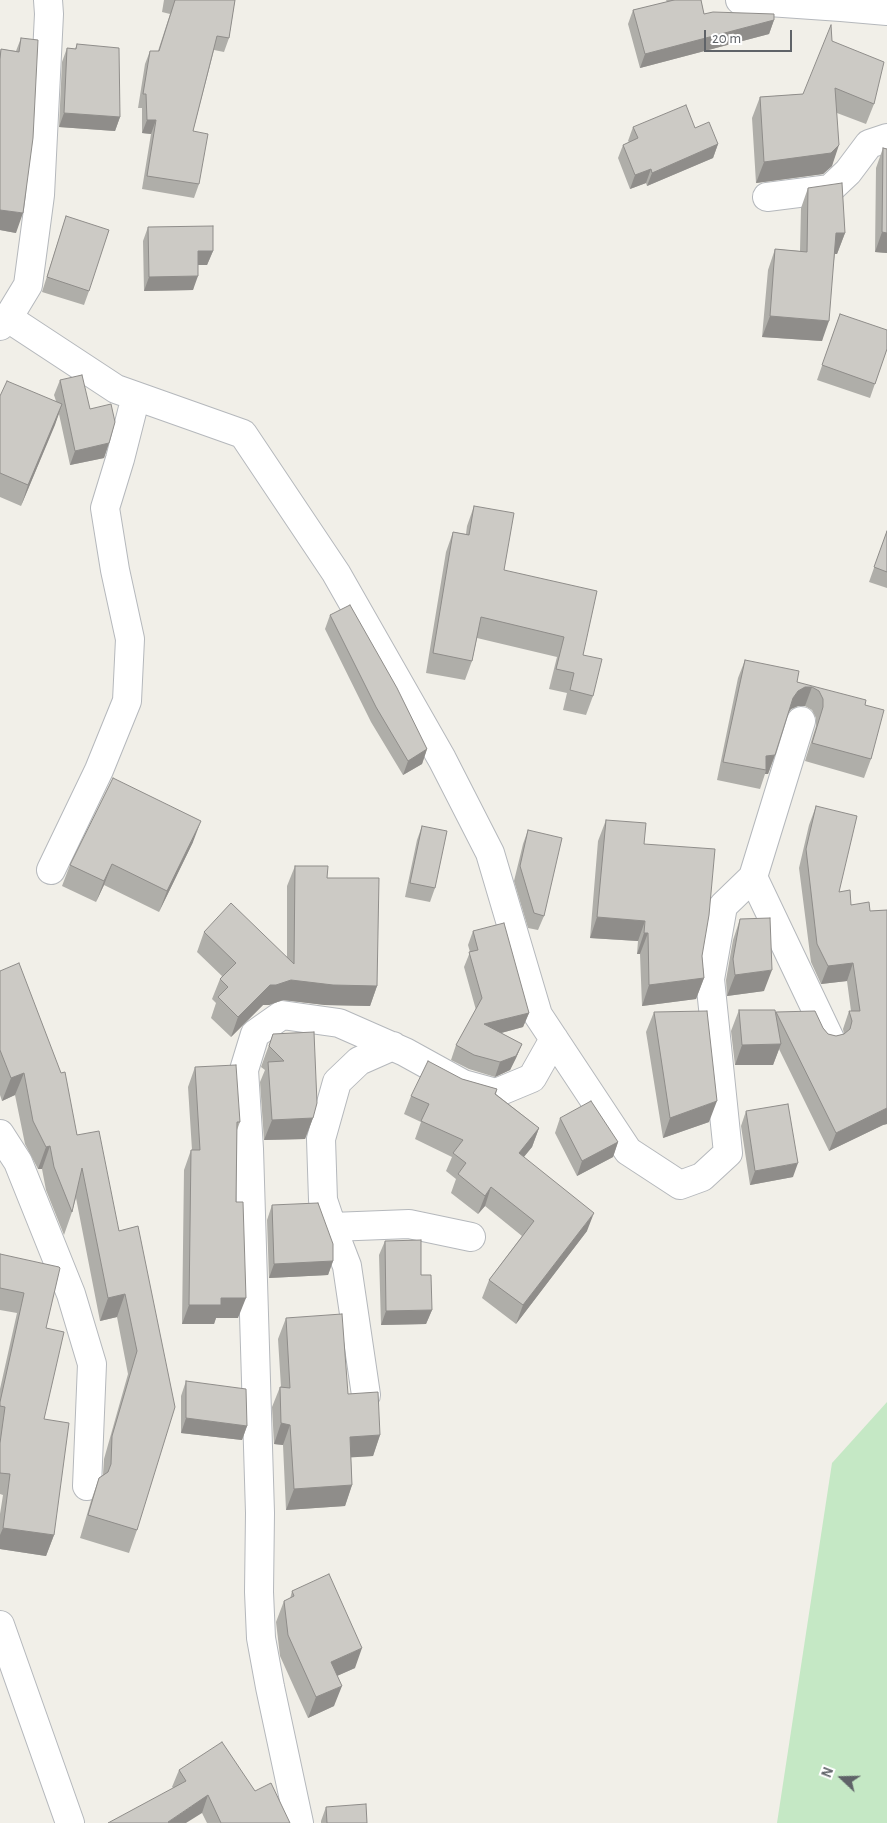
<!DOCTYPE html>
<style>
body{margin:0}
#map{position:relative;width:887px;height:1823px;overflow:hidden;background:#f1efe8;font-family:"Alegreya Sans",sans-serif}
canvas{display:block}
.north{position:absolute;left:817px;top:1753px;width:50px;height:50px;-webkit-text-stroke:4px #fff;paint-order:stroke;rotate:291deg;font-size:14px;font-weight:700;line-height:20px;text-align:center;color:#5f6368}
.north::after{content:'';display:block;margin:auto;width:18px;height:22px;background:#5f6368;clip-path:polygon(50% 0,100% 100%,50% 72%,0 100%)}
.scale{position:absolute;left:704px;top:30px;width:88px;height:22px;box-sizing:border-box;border:2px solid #5f6368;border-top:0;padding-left:6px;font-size:15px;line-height:18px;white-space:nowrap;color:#5f6368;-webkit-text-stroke:4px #fff;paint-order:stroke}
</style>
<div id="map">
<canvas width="887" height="1823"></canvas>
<div class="north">N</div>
<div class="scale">20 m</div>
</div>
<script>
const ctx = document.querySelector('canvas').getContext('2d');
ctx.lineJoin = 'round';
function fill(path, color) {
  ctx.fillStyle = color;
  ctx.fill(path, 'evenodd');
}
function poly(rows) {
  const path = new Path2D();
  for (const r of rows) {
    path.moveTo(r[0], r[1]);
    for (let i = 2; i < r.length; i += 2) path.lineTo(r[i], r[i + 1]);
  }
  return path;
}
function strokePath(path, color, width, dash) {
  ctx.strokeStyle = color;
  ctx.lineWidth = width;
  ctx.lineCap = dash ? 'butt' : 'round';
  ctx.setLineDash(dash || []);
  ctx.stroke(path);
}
const green = poly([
 [887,1402,887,1823,777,1823,832,1463]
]);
const minor = poly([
 [740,0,841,7,887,11],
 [767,197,830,189,848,172,869,144,887,138],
 [8,318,116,389,243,434,336,573,442,759,490,853,538,1015,628,1151,680,1185,702,1177,728,1153,710,979,723,906,753,877,801,721],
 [0,326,8,318,28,285,40,195,49,14,48,0],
 [51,870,99,770,127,701,130,639,115,570,105,508,120,459,136,396],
 [753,877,830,1039],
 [0,1134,18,1162,71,1294,92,1364,87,1486],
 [332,1227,409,1224,471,1237],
 [366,1395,347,1266,332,1227,323,1200,321,1139,337,1082,359,1061,393,1046],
 [0,1625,70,1823],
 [299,1823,270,1687,261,1638,259,1592,260,1513,249,1149,244,1070,255,1034,282,1015,339,1023,405,1052,463,1084,496,1093,532,1078,554,1039]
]);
const wall = poly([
 [164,0,235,0,229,38,224,52,214,50,193,131,199,184,194,198,142,189,151,134,142,133,142,108,138,108,145,64,150,51,158,51,170,14,162,12],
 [666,0,701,0,704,14,774,20,769,34,640,68,628,24,633,10,667,2],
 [21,38,16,233,0,230,0,52,1,49,16,51],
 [832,41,874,104,866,124,837,113,832,166,823,174,756,183,752,118,760,97,803,94],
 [77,44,120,117,115,131,59,127,62,62,67,48,75,49],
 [633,127,695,128,718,144,713,158,647,186,646,183,630,189,618,158,623,145,629,142,628,141],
 [883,148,887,149,887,253,875,252,876,168],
 [808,188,845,233,837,254,835,254,822,341,762,337,768,270,775,249,800,251,801,208],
 [66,216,89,291,84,305,42,292],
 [148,227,213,251,207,265,198,265,193,290,144,291,143,241],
 [840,314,887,349,870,398,817,380],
 [60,380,90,409,109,443,104,458,70,465,59,414,21,506,0,497,0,396,56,401,54,395],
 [474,506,504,570,583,655,593,696,586,715,563,710,567,693,549,689,557,657,477,638,472,661,465,680,426,673,446,552,453,532,466,534,467,526],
 [887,531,887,588,869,582],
 [330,615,427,749,422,764,403,775,371,722,325,629],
 [745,660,797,682,865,705,871,759,864,778,805,761,816,726,816,718,812,710,805,706,798,706,791,709,788,713,775,755,768,774,765,774,760,789,717,780,738,678],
 [816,806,839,892,851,905,870,911,887,910,887,1124,883,1125,829,1151,779,1049,773,1065,735,1065,731,1031,739,1010,776,1014,776,1012,823,1028,828,1034,836,1036,844,1034,843,1029,849,1011,851,1011,847,981,821,984,811,962,799,868,809,825],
 [606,820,644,844,702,956,704,978,696,999,642,1006,640,954,637,954,638,941,590,938,598,841],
 [422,826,435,888,430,902,405,897,417,840],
 [528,830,544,916,538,930,528,928,514,881,523,844],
 [193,842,159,912,104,885,96,902,62,886,70,865],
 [295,866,327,878,377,986,370,1006,325,1005,283,1000,269,1005,263,1005,231,1037,211,1018,216,1003,212,999,220,979,222,976,197,952,204,932,287,957,287,886],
 [740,919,764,991,727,996,726,980,733,940],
 [473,931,529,1013,523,1027,501,1033,522,1044,516,1058,510,1070,495,1077,469,1069,451,1060,456,1045,476,1010,464,967,470,952,468,945],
 [0,971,77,1135,119,1231,138,1226,137,1530,129,1553,80,1538,91,1501,99,1478,103,1475,104,1459,128,1374,117,1317,100,1321,76,1198,72,1212,64,1235,46,1190,42,1169,38,1169,25,1144,15,1095,2,1101,0,1095],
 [654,1012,709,1122,663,1138,646,1032],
 [273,1034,313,1118,305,1139,264,1140,260,1082,265,1070,261,1067],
 [195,1067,240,1122,237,1130,236,1202,238,1318,216,1318,214,1324,182,1324,184,1170,191,1150,192,1150,188,1087],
 [462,1079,497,1089,496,1094,539,1128,532,1147,524,1157,587,1231,516,1324,482,1298,489,1280,522,1236,485,1206,478,1214,451,1193,456,1179,446,1171,452,1157,415,1139,421,1122,404,1114,411,1096],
 [746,1111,793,1177,750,1185,741,1126],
 [560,1118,618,1142,613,1157,577,1176,555,1133],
 [272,1205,333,1261,328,1275,269,1278,267,1220],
 [385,1241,421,1275,432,1310,426,1324,381,1325,379,1255],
 [0,1254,46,1328,44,1419,54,1535,46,1556,0,1549,0,1514,3,1495,0,1494,0,1389,17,1313,0,1310],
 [286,1318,380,1435,373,1456,351,1457,352,1485,345,1506,286,1510,283,1445,274,1444,272,1407,280,1387,281,1387,278,1339],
 [186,1381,247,1426,242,1440,181,1433,181,1396],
 [292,1591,355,1668,337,1676,334,1706,308,1718,280,1656,276,1622,284,1601,290,1599],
 [179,1770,255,1791,290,1823,207,1823,202,1813,172,1787],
 [326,1807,367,1823,321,1823,321,1821]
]);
const shadedWall = poly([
 [774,20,769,34,640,68,645,54],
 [64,113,120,117,115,131,59,127],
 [147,120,156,120,151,134,142,133],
 [718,144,713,158,647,186,652,173],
 [839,145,832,166,823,174,756,183,764,162],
 [651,169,646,183,630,189,635,175],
 [0,210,23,213,16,233,0,230],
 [882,232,887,233,887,253,875,252],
 [836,233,845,233,837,254,829,254],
 [198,251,213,251,207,265,193,265],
 [198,276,193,290,144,291,149,277],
 [770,316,829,321,822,341,762,337],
 [62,404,55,425,21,506,28,485],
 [109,443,104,458,70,465,75,451],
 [805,687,812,687,805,706,798,706,791,709,786,716,793,698,798,691],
 [427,749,422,764,403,775,408,761],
 [775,755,768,774,765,774,766,770,766,756],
 [201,821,193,842,159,912,167,891],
 [112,864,104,885,96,902,104,881],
 [597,917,645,921,638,941,590,938],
 [644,933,648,933,640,954,637,954],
 [853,963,847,981,821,984,828,966],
 [772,970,764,991,727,996,735,975],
 [704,978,696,999,642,1006,649,985],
 [291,980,377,986,370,1006,325,1005,283,1000,269,1005,263,1005,231,1037,238,1017,270,985],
 [529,1013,523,1027,479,1039,484,1024],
 [522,1044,516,1058,510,1070,495,1077,500,1062],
 [781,1044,773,1065,735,1065,742,1045],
 [24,1073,15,1095,2,1101,11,1078],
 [717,1101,709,1122,663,1138,670,1118],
 [887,1108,887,1124,883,1125,829,1151,836,1133],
 [313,1118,305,1139,264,1140,272,1120],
 [539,1128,532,1147,512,1171,519,1153],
 [618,1142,613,1157,577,1176,582,1161],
 [50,1146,42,1169,38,1169,46,1147],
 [798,1163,793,1177,750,1185,755,1171],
 [491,1187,485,1206,478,1214,485,1196],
 [594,1213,587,1231,516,1324,523,1305],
 [333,1261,328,1275,269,1278,274,1264],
 [125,1294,117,1317,100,1321,108,1298],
 [221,1298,246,1298,238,1318,216,1318,214,1324,182,1324,189,1305],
 [432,1310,426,1324,381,1325,386,1311],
 [186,1418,247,1426,242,1440,181,1433],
 [281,1423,290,1425,283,1445,274,1444],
 [380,1435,373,1456,342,1458,350,1437],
 [352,1485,345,1506,286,1510,294,1489],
 [3,1528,54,1535,46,1556,0,1549,0,1535],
 [362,1648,355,1668,323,1682,331,1662],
 [342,1686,334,1706,308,1718,316,1697],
 [208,1795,202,1813,186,1823,168,1823,168,1822]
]);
const building = poly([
 [175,0,235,0,229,38,217,36,193,131,208,134,199,184,147,176,156,120,147,120,146,94,143,94,150,51,159,51,175,0],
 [674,0,701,0,704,14,713,12,774,14,774,20,645,54,633,10,674,0],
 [831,25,832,41,884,62,874,104,835,88,839,145,831,153,764,162,760,97,803,94,831,25],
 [21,38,38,40,33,138,23,213,0,210,0,59,1,49,19,52,21,38],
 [77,44,119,48,120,117,64,113,67,48,76,49,77,44],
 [686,105,695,128,709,122,718,144,652,173,651,169,635,175,623,145,638,138,633,127,686,105],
 [883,148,887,149,887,233,882,232,883,148],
 [842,183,845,233,836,233,829,321,770,316,775,249,807,252,808,188,842,183],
 [66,216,109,230,89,291,47,277,66,216],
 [213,226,213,251,198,251,198,276,149,277,148,227,213,226],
 [840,314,887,330,887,349,875,384,822,365,840,314],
 [82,375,90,409,111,404,115,422,109,443,75,451,60,380,82,375],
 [7,381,62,404,28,485,0,473,0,396,7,381],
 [474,506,514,513,504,570,597,591,583,655,602,659,593,696,570,690,574,673,556,669,564,637,481,617,472,661,433,653,453,532,469,535,474,506],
 [887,531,887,572,874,567,887,531],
 [350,605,397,688,427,749,408,761,376,707,330,615,350,605],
 [745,660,799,671,797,682,866,700,865,705,884,710,871,759,812,743,823,707,823,699,819,691,812,687,805,687,798,691,793,698,775,755,766,756,766,770,723,762,745,660],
 [113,778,201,821,167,891,112,864,104,881,70,865,113,778],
 [816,806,857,816,839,892,850,890,851,905,869,902,870,911,887,910,887,1108,836,1133,776,1012,815,1011,823,1028,828,1034,836,1036,844,1034,850,1029,852,1021,849,1011,860,1011,853,963,828,966,817,944,806,849,816,806],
 [606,820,646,823,644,844,715,849,709,915,702,956,704,978,649,985,648,933,644,933,645,921,597,917,606,820],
 [422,826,447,831,435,888,410,883,422,826],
 [528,830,562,838,544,916,534,913,520,866,528,830],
 [295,866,328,866,327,878,379,878,377,986,333,985,291,980,276,985,270,985,238,1017,218,997,228,987,220,979,236,963,204,932,231,903,294,964,295,866],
 [770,918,772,970,735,975,733,959,740,919,770,918],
 [504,923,529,1013,484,1024,522,1044,516,1056,500,1062,474,1055,456,1045,482,998,469,952,478,950,473,931,504,923],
 [19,963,61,1073,65,1072,77,1135,99,1131,119,1231,138,1226,175,1407,137,1530,88,1515,99,1478,108,1472,111,1464,112,1436,137,1351,125,1294,108,1298,82,1168,72,1212,54,1167,50,1146,46,1147,33,1121,24,1073,11,1078,0,1050,0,971,19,963],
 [739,1010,775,1010,781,1044,742,1045,739,1010],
 [707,1011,717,1101,670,1118,654,1012,707,1011],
 [314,1032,317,1103,313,1118,272,1120,268,1062,284,1061,269,1046,273,1034,314,1032],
 [428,1061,462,1079,497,1089,495,1094,539,1128,519,1153,594,1213,523,1305,489,1280,534,1221,491,1187,485,1196,458,1174,466,1163,453,1153,463,1140,421,1121,429,1104,411,1096,428,1061],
 [236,1065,240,1122,237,1122,236,1202,243,1202,246,1298,221,1298,221,1305,189,1305,191,1150,200,1150,195,1067,236,1065],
 [591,1101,618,1142,582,1161,560,1118,591,1101],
 [788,1104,798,1163,755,1171,746,1111,788,1104],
 [318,1203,333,1244,333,1261,274,1264,272,1205,318,1203],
 [421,1240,421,1275,431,1275,432,1310,386,1311,385,1241,421,1240],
 [0,1254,59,1267,60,1268,46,1328,64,1332,44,1419,69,1423,54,1535,3,1528,10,1474,0,1473,0,1443,5,1407,0,1406,0,1402,24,1293,0,1288,0,1254],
 [342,1314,348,1394,378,1392,380,1435,350,1437,352,1485,294,1489,290,1425,281,1423,280,1387,290,1388,286,1318,342,1314],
 [186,1381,246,1389,247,1426,186,1418,186,1381],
 [329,1574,362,1648,331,1662,342,1686,316,1697,288,1635,284,1601,294,1596,292,1591,329,1574],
 [222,1742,255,1791,271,1783,290,1823,221,1823,208,1795,168,1822,169,1823,108,1823,186,1781,179,1770,222,1742],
 [366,1804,367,1823,327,1823,326,1807,366,1804]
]);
fill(green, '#c5e8c5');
strokePath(minor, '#b5b8bc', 30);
strokePath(minor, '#fff', 28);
fill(wall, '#afaea9');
fill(shadedWall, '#8f8d8a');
fill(building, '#cccac5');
strokePath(building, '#8f8d8a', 1);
</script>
